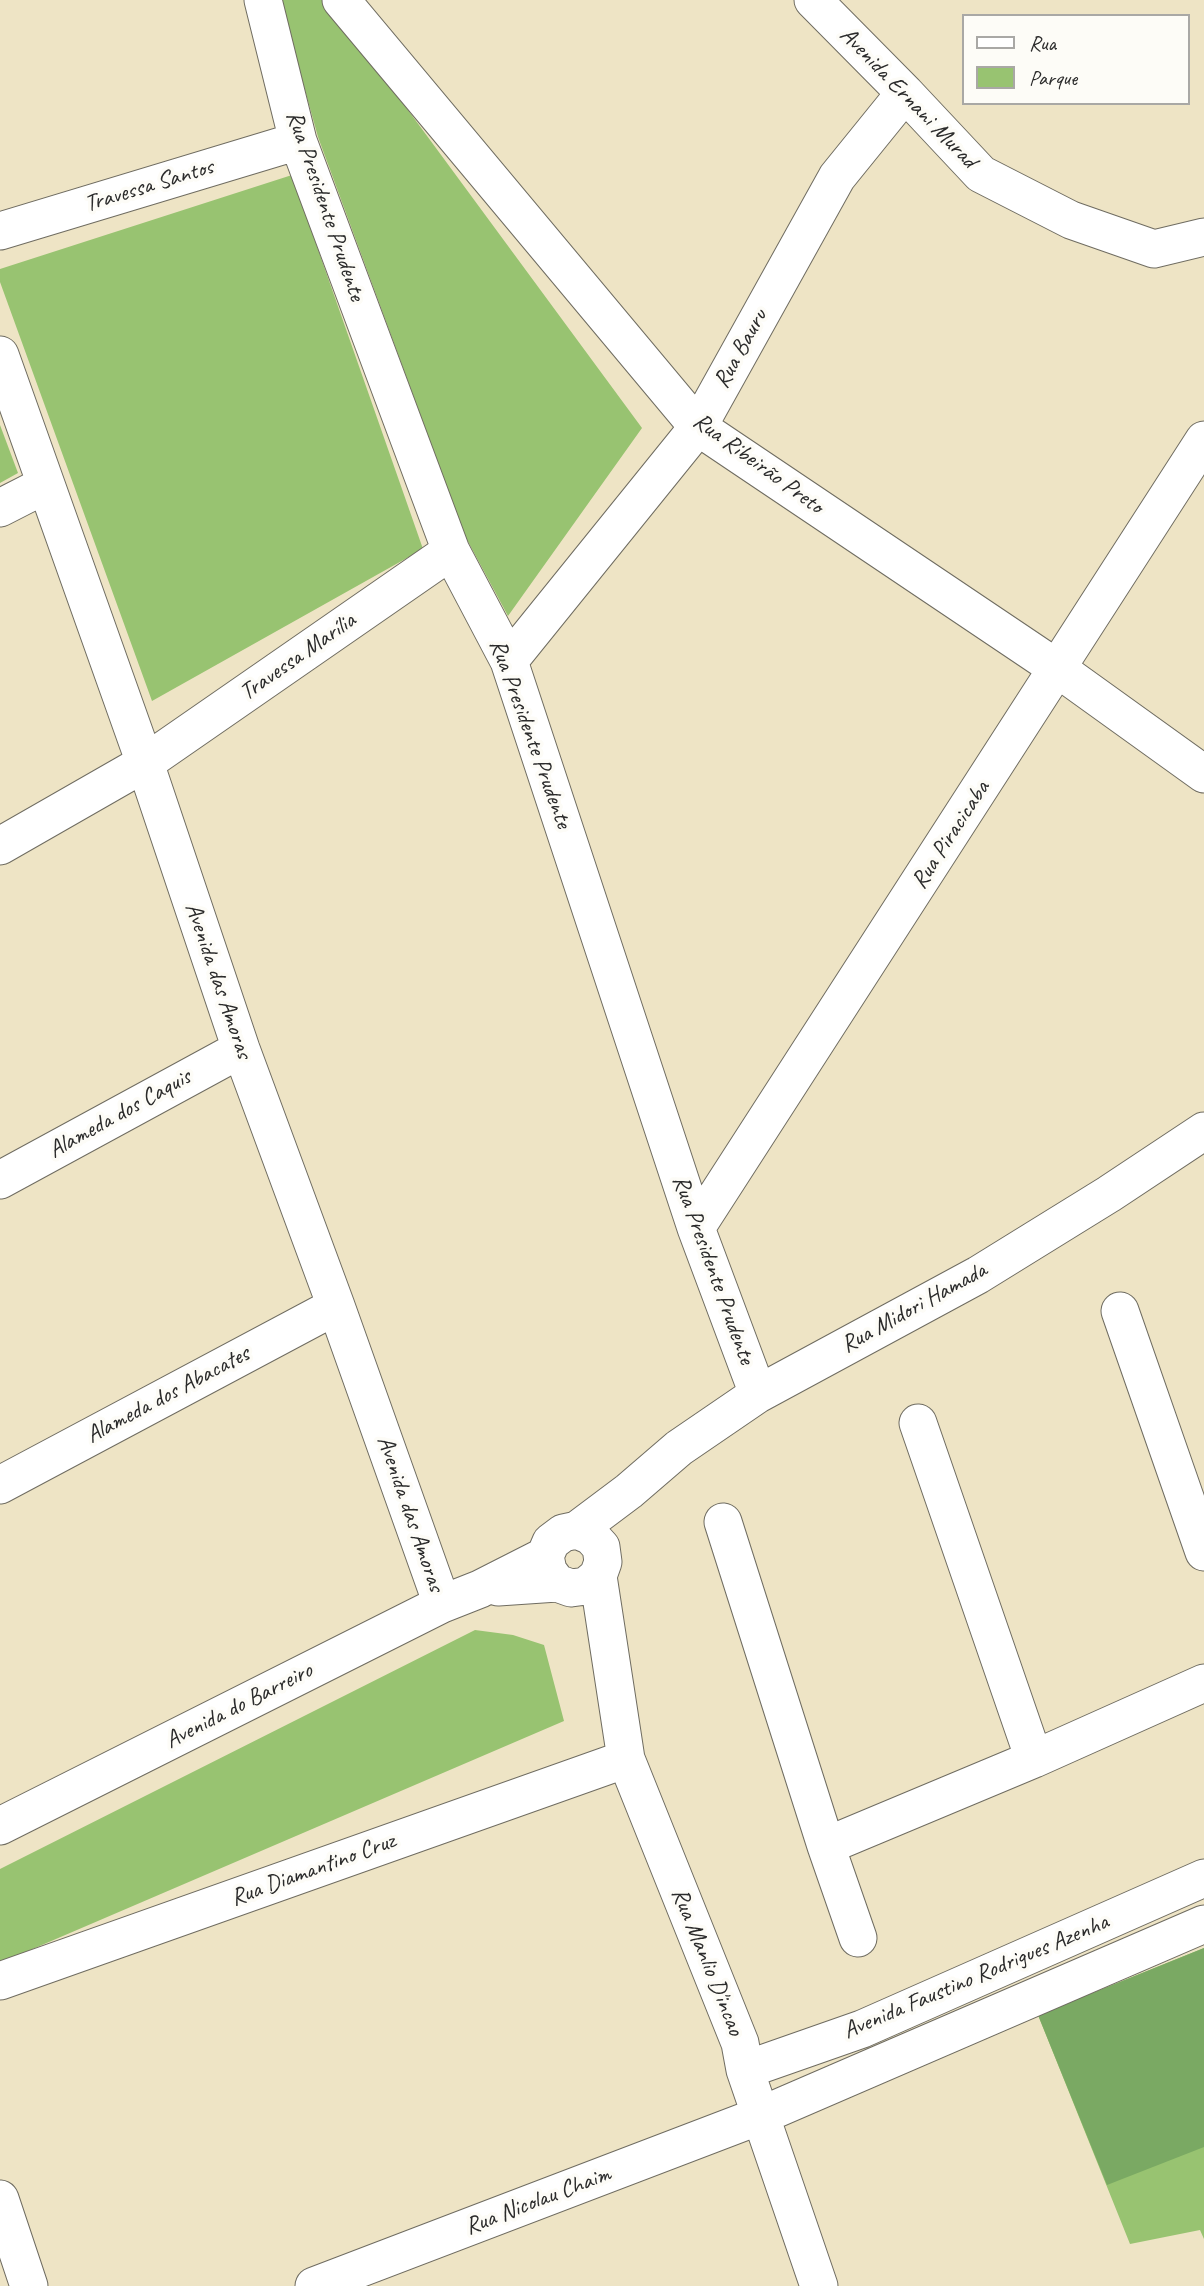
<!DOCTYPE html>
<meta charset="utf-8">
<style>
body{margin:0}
#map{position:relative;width:1204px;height:2286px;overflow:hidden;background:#eee4c5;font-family:Caveat,sans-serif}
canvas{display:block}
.legend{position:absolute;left:962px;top:14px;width:228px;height:91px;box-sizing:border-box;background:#fdfcf7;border:2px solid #a9a8a5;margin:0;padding:9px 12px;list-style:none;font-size:21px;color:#2b2b2b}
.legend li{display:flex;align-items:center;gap:14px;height:35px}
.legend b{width:35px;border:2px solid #a9a8a5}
</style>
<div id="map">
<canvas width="1204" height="2286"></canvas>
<ul class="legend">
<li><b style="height:9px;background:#fff"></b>Rua</li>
<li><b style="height:19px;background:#98c371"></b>Parque</li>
</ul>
</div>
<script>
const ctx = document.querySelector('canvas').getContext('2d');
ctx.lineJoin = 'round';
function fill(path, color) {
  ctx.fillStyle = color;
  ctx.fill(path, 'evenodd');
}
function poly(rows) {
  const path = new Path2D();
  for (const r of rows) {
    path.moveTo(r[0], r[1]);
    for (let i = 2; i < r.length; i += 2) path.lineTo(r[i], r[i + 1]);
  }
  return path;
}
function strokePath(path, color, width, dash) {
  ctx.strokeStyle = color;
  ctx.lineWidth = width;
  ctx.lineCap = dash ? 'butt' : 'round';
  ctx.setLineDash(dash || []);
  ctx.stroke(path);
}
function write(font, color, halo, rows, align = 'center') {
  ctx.font = font + ' Caveat,sans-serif';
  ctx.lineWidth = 7;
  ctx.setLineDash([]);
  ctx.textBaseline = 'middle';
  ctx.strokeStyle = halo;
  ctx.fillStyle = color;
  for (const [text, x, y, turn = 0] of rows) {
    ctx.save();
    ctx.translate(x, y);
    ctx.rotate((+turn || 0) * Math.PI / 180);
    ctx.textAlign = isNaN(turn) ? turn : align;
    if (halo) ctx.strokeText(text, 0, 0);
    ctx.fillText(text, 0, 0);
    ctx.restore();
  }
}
const green = poly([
 [280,0,327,0,642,428,508,616,465,536,318,137],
 [292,175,423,549,152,701,0,282,0,269],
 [0,425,18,473,0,483],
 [475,1630,513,1635,544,1645,564,1721,0,1963,0,1869],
 [1204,1948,1204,2239,1200,2230,1130,2244,1038,2015]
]);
const forest = poly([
 [1204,1948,1204,2147,1107,2185,1038,2015]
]);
const minor = poly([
 [263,0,298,141,451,551,509,661,696,1228,758,1394],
 [341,0,698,427,1058,669,1204,774],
 [813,0,905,93,981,174,1071,220,1154,249,1204,237],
 [0,231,298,141],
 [0,355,145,763,241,1049,336,1306,442,1604],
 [0,508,45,485],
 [509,661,698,427,837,177,905,93],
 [0,846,145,763,451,551],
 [0,1180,241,1049],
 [696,1228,1204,440],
 [1120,1311,1204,1552],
 [918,1423,1034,1759],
 [0,1485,336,1306],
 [723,1522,826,1846,858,1938],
 [577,1530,629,1491,679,1448,758,1394,978,1275,1109,1194,1204,1131],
 [598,1576,626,1759,740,2043,745,2070,819,2286],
 [498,1587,557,1583,571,1588,586,1586,598,1576,603,1562,601,1547,591,1536,577,1530,563,1533,551,1542,545,1556,548,1571,557,1583],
 [0,1826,442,1604,480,1589,545,1556],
 [826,1846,1034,1759,1204,1683],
 [0,1981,626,1759],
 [745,2070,862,2029,1204,1878],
 [0,2199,29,2286],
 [314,2286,762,2115,1204,1924]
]);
const streetNames = [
 ["Avenida Ernani Murad",908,98,46],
 ["Travessa Santos",149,186,-17],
 ["Rua Presidente Prudente",325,206,71],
 ["Rua Bauru",741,349,-61],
 ["Rua Ribeirão Preto",758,464,36],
 ["Travessa Marília",298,657,-35],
 ["Rua Presidente Prudente",530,734,70],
 ["Rua Piracicaba",951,835,-57],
 ["Avenida das Amoras",218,981,71],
 ["Alameda dos Caquis",120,1114,-29],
 ["Rua Presidente Prudente",713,1270,70],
 ["Rua Midori Hamada",914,1308,-29],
 ["Alameda dos Abacates",168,1395,-28],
 ["Avenida das Amoras",410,1514,71],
 ["Avenida do Barreiro",239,1706,-27],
 ["Rua Diamantino Cruz",313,1870,-20],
 ["Rua Manlio D'incao",707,1962,68],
 ["Avenida Faustino Rodrigues Azenha",976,1977,-23],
 ["Rua Nicolau Chaim",538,2201,-21]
];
fill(green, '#98c371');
fill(forest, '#7aa963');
strokePath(minor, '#6f6c61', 39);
strokePath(minor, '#fff', 37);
write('24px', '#2b2b2b', '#fdfcf7', streetNames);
</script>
